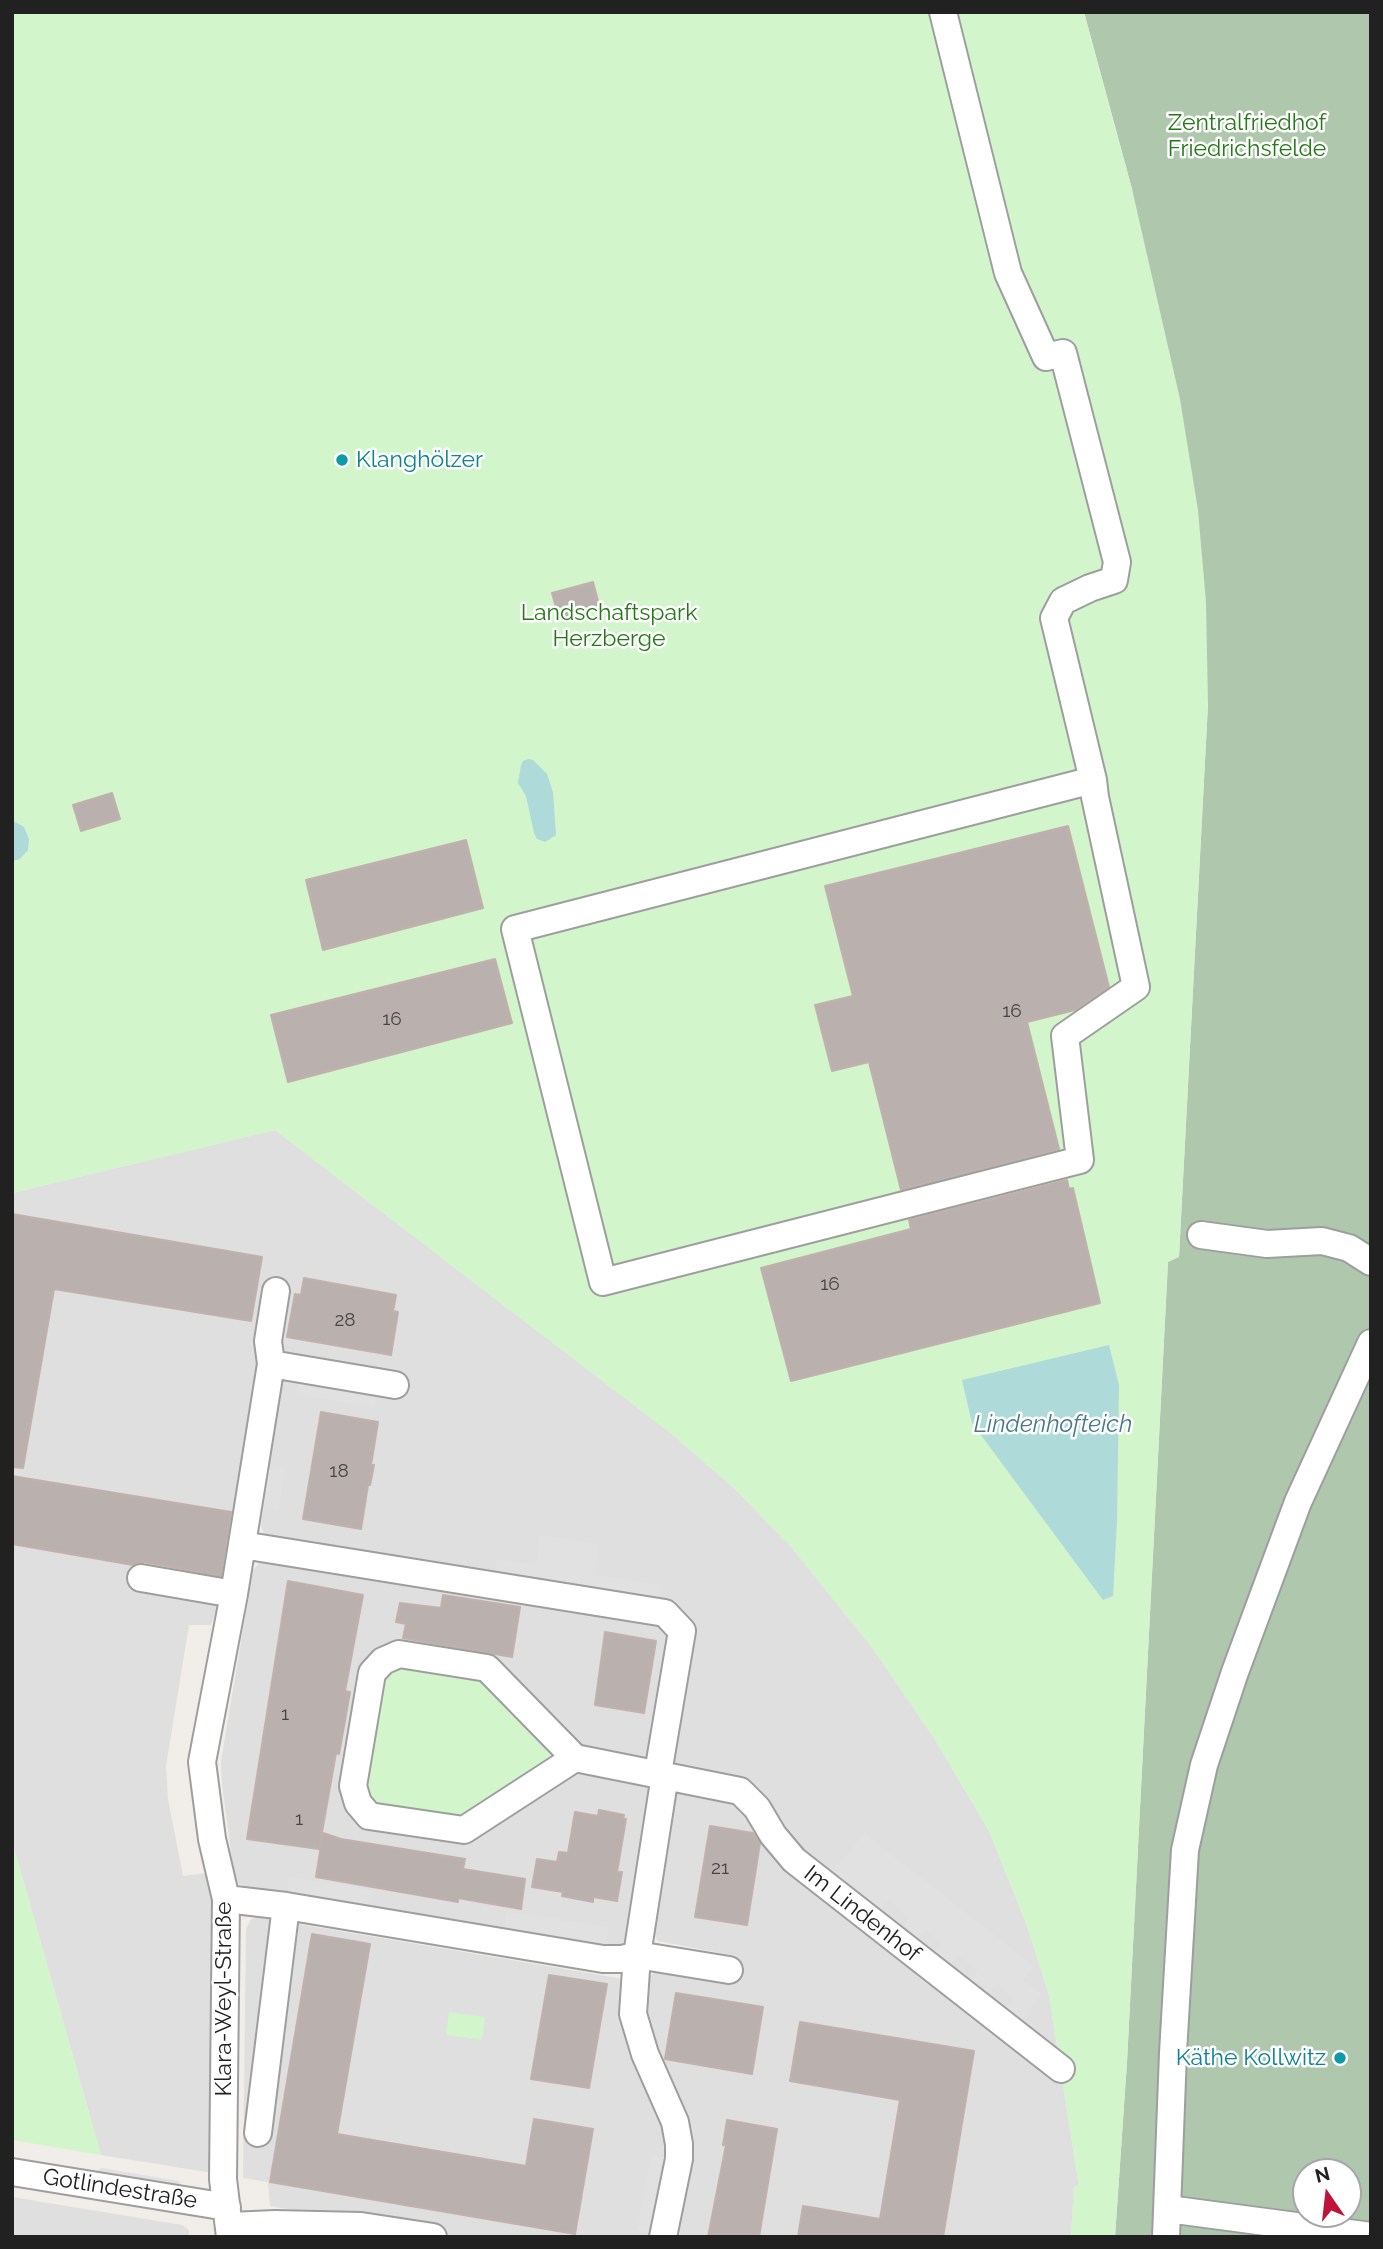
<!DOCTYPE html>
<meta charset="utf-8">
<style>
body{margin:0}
#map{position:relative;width:1383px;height:2249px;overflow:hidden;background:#f1ede9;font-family:Raleway,sans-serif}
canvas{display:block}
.frame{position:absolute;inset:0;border:14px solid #212121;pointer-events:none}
.north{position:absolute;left:1292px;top:2158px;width:70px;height:70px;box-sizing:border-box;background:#fff;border:2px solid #a6a6a6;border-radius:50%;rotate:346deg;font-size:19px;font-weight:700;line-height:28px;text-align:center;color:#212121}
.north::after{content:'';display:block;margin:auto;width:24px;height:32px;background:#bf143a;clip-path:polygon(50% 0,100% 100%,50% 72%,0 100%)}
</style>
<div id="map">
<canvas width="1383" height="2249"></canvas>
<div class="frame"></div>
<div class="north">N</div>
</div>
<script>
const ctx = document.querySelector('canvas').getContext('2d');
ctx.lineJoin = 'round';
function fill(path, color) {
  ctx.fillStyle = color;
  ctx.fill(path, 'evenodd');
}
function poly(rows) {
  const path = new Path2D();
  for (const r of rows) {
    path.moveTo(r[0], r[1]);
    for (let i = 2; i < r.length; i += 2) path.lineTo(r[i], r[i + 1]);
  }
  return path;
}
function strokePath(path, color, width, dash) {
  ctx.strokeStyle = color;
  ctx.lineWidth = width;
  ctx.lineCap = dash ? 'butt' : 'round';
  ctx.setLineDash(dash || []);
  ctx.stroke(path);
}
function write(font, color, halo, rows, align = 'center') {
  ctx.font = font + ' Raleway,sans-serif';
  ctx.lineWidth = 5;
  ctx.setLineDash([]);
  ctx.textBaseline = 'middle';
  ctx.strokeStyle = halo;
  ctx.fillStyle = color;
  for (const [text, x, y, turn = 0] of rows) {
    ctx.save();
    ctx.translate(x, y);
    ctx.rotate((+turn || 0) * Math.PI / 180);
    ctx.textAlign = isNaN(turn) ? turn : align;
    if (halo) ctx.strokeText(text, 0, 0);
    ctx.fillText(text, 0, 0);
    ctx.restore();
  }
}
const residential = poly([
 [275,1130,673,1435,735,1489,793,1549,874,1650,934,1738,989,1831,1026,1923,1049,1995,1079,2187,1074,2187,1071,2237,451,2237,270,2206,268,2182,243,2178,246,1929,251,1919,257,1917,641,1982,657,1971,731,1983,736,1956,658,1941,652,1931,640,1860,626,1940,620,1946,612,1948,247,1887,239,1884,234,1874,222,1784,221,1761,253,1570,262,1560,268,1537,263,1532,261,1524,270,1470,243,1465,227,1580,211,1625,189,1625,166,1766,168,1799,183,1876,206,1873,216,1925,213,2173,101,2155,12,1841,12,1193],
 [12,2197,182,2225,189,2230,189,2237,12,2237]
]);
const cemetery = poly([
 [1084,12,1371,12,1371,2237,1115,2237,1127,2062,1168,1262,1179,1256,1208,704,1132,189],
 [1306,2172,1348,2172,1348,2214,1306,2214]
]);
const park = poly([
 [12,12,1084,12,1132,189,1180,399,1198,510,1206,602,1208,704,1179,1257,1168,1262,1127,2062,1115,2237,1071,2237,1074,2186,1079,2186,1049,1995,1026,1923,989,1831,934,1738,874,1650,793,1549,735,1489,673,1435,275,1130,12,1193],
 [401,1665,481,1679,552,1751,553,1758,467,1819,378,1810,361,1794,385,1673],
 [12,1841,101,2155,12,2140],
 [449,2012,485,2017,482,2040,446,2035]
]);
const parking = poly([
 [299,1378,378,1392,375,1408,296,1394],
 [271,1465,286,1468,278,1510,264,1507],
 [540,1535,599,1544,595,1575,661,1585,658,1601,494,1576,497,1559,536,1565],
 [864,1833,1034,1966,1023,1980,1042,1994,1018,2024,1003,2011,1014,1998,997,1984,984,1998,968,1985,978,1970,958,1955,947,1968,931,1956,941,1943,925,1930,914,1943,898,1931,909,1917,888,1900,876,1914,829,1877],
 [289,1877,373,1890,370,1907,286,1894],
 [506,1912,608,1927,605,1946,504,1930],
 [651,2155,670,2158,656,2233,637,2230],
 [102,2168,179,2181,185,2190,89,2174]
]);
const water = poly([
 [529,759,533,760,547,774,553,793,556,835,545,842,537,839,534,833,526,796,518,783,521,765,523,761],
 [12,820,24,827,29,839,28,850,20,859,12,861],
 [1109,1345,1119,1385,1117,1520,1113,1596,1103,1600,972,1423,962,1380]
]);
const building = poly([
 [593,582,600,608,559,619,552,593,593,582],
 [112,793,120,819,81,831,73,805,112,793],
 [1068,826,1109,987,1075,1010,1027,1022,1059,1149,901,1190,869,1062,832,1071,815,1005,853,996,825,886,1068,826],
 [466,840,483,908,323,950,306,880,466,840],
 [495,959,512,1023,288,1082,271,1015,495,959],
 [1067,1180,1069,1189,1073,1188,1100,1303,791,1381,761,1268,911,1229,909,1220,1067,1180],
 [12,1214,262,1257,251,1321,54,1289,23,1468,12,1467,12,1214],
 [304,1278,396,1295,393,1311,398,1312,391,1355,287,1337,295,1294,301,1295,304,1278],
 [321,1412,378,1422,371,1465,374,1465,370,1485,368,1485,361,1529,303,1519,321,1412],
 [12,1476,231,1512,221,1576,144,1562,133,1565,12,1544,12,1476],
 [288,1581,363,1595,345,1691,350,1692,346,1715,339,1754,336,1753,319,1849,247,1839,288,1581],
 [443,1595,520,1607,512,1657,403,1638,406,1624,396,1622,400,1603,441,1608,443,1595],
 [605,1632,656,1641,644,1713,595,1705,605,1632],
 [599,1810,624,1815,623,1819,626,1819,617,1872,622,1872,617,1901,593,1897,593,1902,562,1896,563,1892,532,1887,537,1859,557,1862,559,1852,568,1853,575,1812,598,1816,599,1810],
 [710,1826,753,1833,760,1843,747,1925,695,1917,710,1826],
 [323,1833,341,1839,465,1859,463,1869,525,1879,521,1909,458,1898,458,1902,316,1877,323,1833],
 [312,1934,370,1944,337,2134,526,2166,534,2119,593,2129,575,2234,270,2182,312,1934],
 [549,1975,607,1984,589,2088,531,2079,549,1975],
 [676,1993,763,2007,752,2074,665,2059,676,1993],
 [800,2022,974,2051,943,2237,798,2237,803,2206,880,2219,900,2100,790,2081,800,2022],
 [727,2120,777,2129,759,2237,708,2237,726,2145,723,2145,727,2120]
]);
const minor = poly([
 [943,12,1008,273,1046,357,1063,353,1117,562,1114,580,1090,588,1063,601,1054,618,1093,780,1095,797,1136,987,1065,1036,1080,1160,603,1282,515,929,1093,780],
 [1201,1235,1267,1244,1322,1241,1349,1248,1371,1262],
 [271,1364,395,1385],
 [242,1545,665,1613,682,1631,658,1773],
 [141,1578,234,1594],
 [575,1758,464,1830,369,1816,358,1803,353,1786,372,1673,383,1661,399,1654,487,1668,575,1758,740,1791,757,1808,773,1835,794,1860,1061,2069],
 [226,1899,286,1906,603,1959,622,1959,637,1955,729,1970],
 [258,2133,286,1906],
 [12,2172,227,2207],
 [1168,2209,1371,2236],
 [230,2226,275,2224,361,2226,433,2237],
 [230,2237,223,2179,226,1899,212,1839,202,1762,234,1594,271,1364,268,1341,276,1291],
 [663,2237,679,2159,679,2144,675,2122,645,2054,633,2014,637,1955,665,1775],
 [1166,2237,1173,2053,1185,1850,1204,1765,1235,1672,1298,1502,1371,1343]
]);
const markers = [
 [342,460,7,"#0f9aa8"],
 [1340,2058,7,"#0f9aa8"]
];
const numberNames = [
 ["16",1012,1011],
 ["16",392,1019],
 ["16",830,1284],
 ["28",345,1320],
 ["18",339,1471],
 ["1",285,1714],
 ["1",299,1819],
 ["21",720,1868]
];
const parkNames = [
 ["Zentralfriedhof",1247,123],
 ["Friedrichsfelde",1247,149],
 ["Landschaftspark",609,613],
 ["Herzberge",609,639]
];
const cultureNames = [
 ["Klanghölzer",356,460],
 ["Käthe Kollwitz",1326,2058,"right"]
];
const streetNames = [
 ["Im Lindenhof",862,1914,38],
 ["Klara-Weyl-Straße",224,1999,-90],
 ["Gotlindestraße",120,2189,9]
];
const waterNames = [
 ["Lindenhofteich",1053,1425]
];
fill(residential, '#dfdfdf');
fill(cemetery, '#aec7ad');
fill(park, '#d2f5cc');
fill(parking, '#e1e1e1');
fill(water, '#aedada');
fill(building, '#bab1af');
strokePath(building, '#c1b1ad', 2);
strokePath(minor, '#9e9e9e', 30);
strokePath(minor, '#fff', 26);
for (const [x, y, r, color] of markers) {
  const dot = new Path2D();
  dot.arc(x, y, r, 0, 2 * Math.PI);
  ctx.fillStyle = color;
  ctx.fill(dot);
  strokePath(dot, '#fff', 2.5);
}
write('19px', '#474544', null, numberNames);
write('23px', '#257817', '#fff', parkNames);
write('23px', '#0d838f', '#fff', cultureNames, 'left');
write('23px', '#212121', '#fff', streetNames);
write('italic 24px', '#48788b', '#fff', waterNames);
</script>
